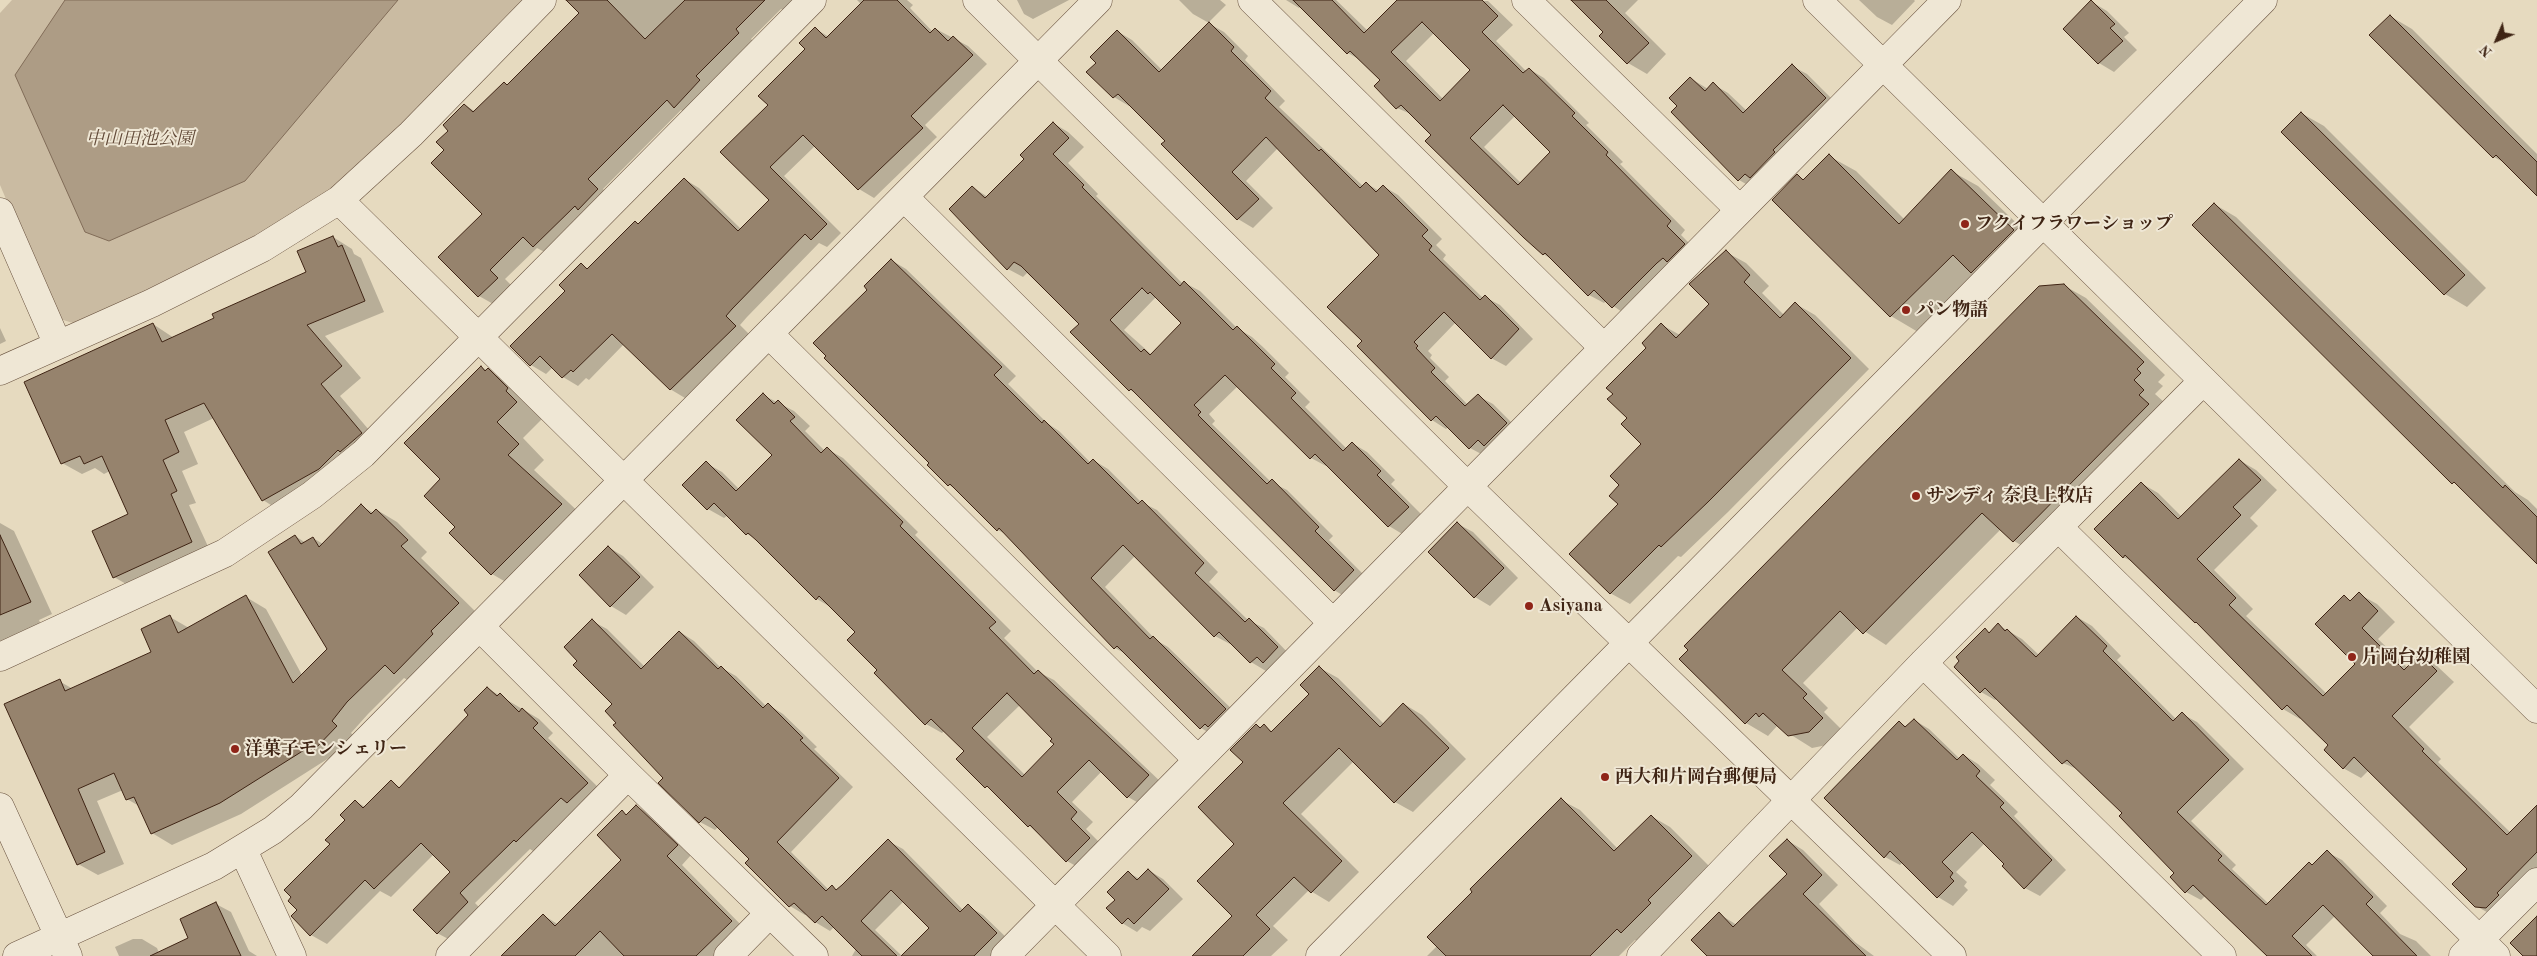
<!DOCTYPE html>
<meta charset="utf-8">
<style>
body{margin:0}
#map{position:relative;width:2537px;height:956px;overflow:hidden;background:#e6dabf;font-family:"Old Standard TT",serif}
canvas{display:block}
.north{position:absolute;left:2472px;top:15px;width:50px;height:50px;-webkit-text-stroke:4px #efe7d5;paint-order:stroke;rotate:225deg;font-size:14px;font-weight:700;line-height:20px;text-align:center;color:#3f2414}
.north::after{content:'';display:block;margin:auto;width:18px;height:22px;background:#3f2414;clip-path:polygon(50% 0,100% 100%,50% 72%,0 100%)}
</style>
<div id="map">
<canvas width="2537" height="956"></canvas>
<div class="north">N</div>
</div>
<script>
const ctx = document.querySelector('canvas').getContext('2d');
ctx.lineJoin = 'round';
function fill(path, color) {
  ctx.fillStyle = color;
  ctx.fill(path, 'evenodd');
}
function poly(rows) {
  const path = new Path2D();
  for (const r of rows) {
    path.moveTo(r[0], r[1]);
    for (let i = 2; i < r.length; i += 2) path.lineTo(r[i], r[i + 1]);
  }
  return path;
}
function strokePath(path, color, width, dash) {
  ctx.strokeStyle = color;
  ctx.lineWidth = width;
  ctx.lineCap = dash ? 'butt' : 'round';
  ctx.setLineDash(dash || []);
  ctx.stroke(path);
}
function write(font, color, halo, rows, align = 'center') {
  ctx.font = font + ' "Old Standard TT","Noto Serif JP",serif';
  ctx.lineWidth = 4;
  ctx.setLineDash([]);
  ctx.textBaseline = 'middle';
  ctx.strokeStyle = halo;
  ctx.fillStyle = color;
  for (const [text, x, y, turn = 0] of rows) {
    ctx.save();
    ctx.translate(x, y);
    ctx.rotate((+turn || 0) * Math.PI / 180);
    ctx.textAlign = isNaN(turn) ? turn : align;
    if (halo) ctx.strokeText(text, 0, 0);
    ctx.fillText(text, 0, 0);
    ctx.restore();
  }
}
const green = poly([
 [12,0,524,0,402,124,336,185,268,232,76,324,57,318,0,185,0,13]
]);
const water = poly([
 [65,0,398,0,245,181,109,241,85,232,15,75,65,0]
]);
const shadow = poly([
 [573,0,811,0,795,16,781,9,751,39,754,42,690,116,681,110,603,189,613,199,550,255,537,248,505,279,513,287,495,305,479,296,440,257,483,214,446,150,450,131,465,105,476,112,508,86,580,13],
 [857,0,907,0,913,5,910,8,933,32,936,29,968,46,987,64,925,125,937,137,874,198,859,189,815,146,784,176,841,233,827,247,819,243,747,317,740,325,750,335,685,398,670,389,624,344,589,380,586,378,578,386,563,377,553,367,546,374,531,365,512,346,567,291,581,265,589,269,639,225,684,179,699,188,741,229,771,200,722,152,769,105,807,49,816,29,829,37,861,4],
 [1017,0,1069,0,1033,19,1024,14],
 [1179,0,1220,0,1226,5,1208,23,1224,32,1248,56,1245,60,1285,101,1279,107,1363,186,1366,183,1379,191,1383,186,1398,195,1442,239,1436,245,1446,255,1443,259,1484,299,1485,297,1500,305,1533,339,1506,366,1491,358,1456,322,1428,351,1432,355,1430,358,1449,377,1445,381,1468,405,1478,396,1493,404,1521,432,1485,456,1470,448,1449,426,1446,429,1432,420,1364,341,1381,255,1278,148,1246,181,1273,208,1253,228,1238,219,1130,104,1129,106,1114,97,1097,63,1117,31,1132,40,1162,70,1209,23,1193,14],
 [1286,0,1336,0,1368,31,1397,2,1396,0,1488,1,1513,25,1496,41,1527,72,1529,69,1544,78,1589,123,1586,125,1623,162,1620,164,1685,230,1681,235,1699,253,1628,316,1606,301,1604,303,1589,295,1553,260,1543,254,1413,115,1397,108,1382,80,1362,61,1348,53,1301,6,1299,8],
 [1434,33,1472,70,1443,99,1406,61],
 [1515,116,1552,152,1521,183,1484,147],
 [1572,0,1638,0,1625,13,1666,54,1647,74,1628,63,1601,36,1605,32],
 [1859,0,1914,0,1915,1,1892,25,1877,17],
 [2092,2,2107,11,2129,33,2124,37,2137,50,2114,72,2099,63,2065,29],
 [2390,16,2412,29,2537,154,2537,194,2507,164,2494,157],
 [1792,66,1807,74,1840,107,1753,188,1739,180,1678,106,1690,78,1708,89,1713,84,1728,93,1747,111],
 [2301,113,2324,126,2486,288,2467,307,2445,294,2283,132],
 [1053,123,1068,132,1084,147,1068,163,1098,194,1096,196,1183,284,1185,283,1200,291,1237,328,1252,337,1264,348,1289,373,1285,377,1310,402,1305,407,1347,449,1352,443,1367,452,1395,480,1391,484,1423,516,1404,535,1389,526,1327,464,1326,466,1311,458,1238,386,1209,414,1215,421,1212,424,1271,482,1287,490,1333,536,1329,540,1368,579,1349,599,1334,590,1139,395,1130,390,1080,324,1027,273,1023,277,1008,269,972,187,988,197,1026,159],
 [1156,297,1183,323,1152,355,1124,330],
 [1829,156,1856,171,1905,220,1951,171,1978,186,2040,246,1999,288,1975,274,1918,332,1891,316,1774,200,1798,176,1805,180],
 [2214,204,2236,217,2515,492,2528,500,2537,509,2537,563],
 [333,237,352,249,354,254,361,258,384,312,325,336,361,378,340,396,381,444,282,512,263,500,214,418,184,432,198,464,182,471,196,503,189,505,211,553,133,588,114,577,130,515,110,471,104,474,95,468,82,474,62,463,153,324,174,338,308,273],
 [1726,252,1746,263,1769,286,1762,293,1784,315,1796,304,1815,315,1869,369,1728,512,1681,557,1678,556,1630,604,1610,593,1621,485,1643,444,1629,418,1648,348,1662,325,1680,335,1711,304],
 [891,260,906,269,1016,376,1008,384,1047,423,1059,431,1091,463,1093,460,1108,469,1141,502,1157,510,1218,572,1209,582,1248,620,1264,628,1292,657,1279,670,1271,666,1266,671,1251,662,1231,643,1230,644,1215,636,1135,556,1105,587,1156,640,1168,647,1241,718,1216,737,1201,728,1128,655,1115,648,1009,536,998,530,960,492,949,485,928,465,930,463,869,290],
 [2063,285,2086,298,2165,375,2158,382,2163,386,2155,394,2165,403,2036,554,2014,541,2001,529,1886,645,1858,627,1803,683,1828,708,1824,712,1844,732,1832,744,1812,748,1777,726,1768,736,1746,723,1681,659],
 [0,328,6,341,0,344],
 [481,367,514,385,543,418,523,438,544,460,534,470,587,520,518,589,492,574,457,527,442,479],
 [763,395,794,411,810,426,805,431,825,451,827,449,843,458,918,532,915,535,1011,631,1004,638,1038,672,1054,680,1164,785,1144,806,1128,797,1102,771,1072,802,1093,822,1086,829,1105,848,1083,870,1067,861,958,759,966,751,945,730,942,733,926,724,857,632,832,608,817,599,758,540,747,534,728,515,724,518,708,509,684,485,706,463,722,472,739,489,773,455],
 [1020,705,1054,739,1056,744,1025,775,987,737],
 [2239,460,2256,470,2277,490,2250,518,2258,526,2214,570,2253,609,2246,616,2327,694,2357,664,2344,597,2352,601,2359,594,2377,604,2395,622,2378,639,2408,668,2420,656,2437,666,2454,682,2409,727,2441,759,2438,762,2511,833,2537,807,2537,879,2494,916,2476,906,2469,869,2369,770,2361,778,2343,768,2330,745,2302,717,2300,719,2283,709,2202,626,2135,563,2123,557,2141,483,2158,493,2182,517],
 [361,506,374,513,377,510,397,522,427,552,421,558,479,615,415,684,404,678,368,714,351,733,356,738,333,761,329,758,241,814,172,845,152,833,139,806,127,799,123,790,97,801,124,864,98,875,78,864,59,681,73,689,153,653,170,617,189,628,246,597,266,609,302,675,329,649,295,536,306,543,313,538,323,544],
 [0,523,14,531,52,614,39,620,44,632,0,652],
 [1458,524,1473,532,1518,578,1490,606,1475,597],
 [608,547,623,556,654,587,626,615,611,606,580,575],
 [2077,617,2092,626,2121,656,2117,660,2176,719,2182,714,2197,722,2244,769,2191,821,2236,865,2232,869,2269,904,2327,852,2342,860,2387,906,2380,913,2400,934,2416,941,2431,956,2375,956,2335,916,2306,945,2317,956,2267,956,2205,896,2201,900,2186,892,2176,873,2123,813,2079,770,2063,763,1998,698,1995,700,1981,692,1985,630,1990,633,1998,625,2022,639,2039,655],
 [592,621,607,629,645,667,680,632,694,641,720,667,736,676,767,707,769,705,783,714,817,747,814,749,853,787,791,852,829,890,832,887,837,890,888,841,903,849,964,911,968,906,983,915,1011,942,997,956,903,956,931,928,904,901,875,930,902,956,852,956,856,949,834,927,830,931,815,922,807,914,805,915,790,906,747,863,751,859,718,827,715,830,700,822,618,723,614,704,579,661],
 [1320,668,1338,678,1384,724,1404,704,1422,715,1466,759,1413,812,1395,802,1354,761,1301,814,1359,872,1329,902,1309,890,1273,926,1288,940,1271,956,1193,956,1234,916,1236,844,1245,762,1257,725,1262,728,1264,726,1273,732,1311,694],
 [487,688,539,719,553,733,548,738,603,792,584,812,577,807,533,851,530,849,475,903,484,912,454,942,437,933,452,872,434,854,391,897,380,891,327,944,311,935,299,910,355,801,365,807,391,782,401,788,470,715],
 [1914,720,1929,729,1960,759,1964,755,1978,764,1995,780,1990,785,2018,812,2014,816,2066,870,2040,896,2025,888,2006,864,1985,843,1956,872,1967,882,1964,886,1968,890,1953,906,1938,897,1903,862,1900,865,1885,857,1899,722,1907,727],
 [1561,800,1580,810,1618,849,1651,816,1670,827,1710,867,1640,943,1635,940,1619,956,1427,956,1437,946,1474,892],
 [636,806,651,815,692,854,682,865,746,930,720,956,502,956,543,915,559,925,623,860,622,812,627,815],
 [1787,840,1803,850,1838,885,1819,904,1855,942,1874,956,1709,956,1719,914,1737,925,1789,874],
 [1148,870,1163,879,1183,899,1150,931,1142,927,1137,932,1122,923,1116,900,1129,873,1140,879],
 [216,904,231,912,249,951,257,956,119,956,115,947,133,939,142,939,157,948,159,953,190,939]
]);
const building = poly([
 [566,0,607,0,645,39,685,0,765,0,736,29,739,33,696,76,700,80,674,108,667,100,588,179,598,189,578,210,575,206,533,247,523,237,490,270,498,278,478,297,438,257,482,214,431,163,444,150,436,142,448,131,443,125,464,104,473,112,504,82,507,85,579,13,566,0],
 [864,0,897,0,930,33,935,28,948,41,953,36,973,55,911,116,923,128,858,190,803,135,770,167,827,224,811,240,805,234,732,309,726,316,736,326,670,390,612,334,573,372,571,370,562,378,540,356,530,366,510,346,565,291,559,285,581,263,587,269,635,221,638,224,684,178,738,231,769,200,720,152,768,105,758,96,805,49,799,43,815,27,826,38,864,0],
 [1293,0,1332,0,1364,33,1397,0,1482,0,1498,16,1482,32,1523,73,1529,68,1575,113,1572,116,1608,152,1606,155,1671,221,1667,226,1685,244,1667,262,1663,258,1657,263,1612,308,1594,290,1588,296,1545,253,1543,255,1524,238,1425,141,1431,135,1401,105,1396,109,1374,86,1380,80,1350,51,1347,54,1293,0],
 [1422,22,1470,70,1440,101,1391,52,1422,22],
 [1503,105,1550,152,1518,185,1470,138,1503,105],
 [1571,0,1606,0,1649,43,1627,64,1599,36,1603,32,1571,0],
 [2091,0,2115,24,2110,28,2123,41,2098,64,2063,29,2091,0],
 [2390,15,2537,162,2537,196,2496,155,2493,158,2369,35,2390,15],
 [1209,22,1234,47,1231,51,1271,91,1265,98,1319,151,1321,149,1360,188,1366,182,1376,192,1383,185,1428,230,1422,236,1432,246,1429,250,1480,300,1485,295,1519,329,1491,359,1444,312,1414,342,1418,346,1416,348,1435,368,1431,372,1465,406,1478,394,1507,423,1484,446,1478,440,1469,449,1436,416,1431,421,1357,346,1362,341,1327,307,1379,255,1266,137,1232,172,1259,199,1237,220,1161,144,1165,141,1118,94,1113,98,1086,72,1096,63,1090,57,1117,30,1159,72,1209,22],
 [1792,64,1826,98,1773,150,1775,152,1750,178,1745,174,1738,181,1671,112,1677,106,1669,98,1690,77,1705,91,1713,82,1743,113,1792,64],
 [2301,112,2465,275,2444,295,2281,132,2301,112],
 [1053,122,1069,138,1053,154,1084,185,1082,187,1180,286,1184,281,1233,330,1237,326,1275,364,1271,368,1296,393,1291,398,1343,451,1352,442,1381,471,1377,475,1409,507,1388,527,1315,454,1310,459,1225,375,1194,405,1201,412,1198,415,1267,484,1272,479,1319,527,1315,531,1354,570,1334,591,1131,389,1129,391,1070,332,1079,324,1021,266,1014,262,1007,270,949,209,972,186,985,198,1024,159,1020,155,1053,122],
 [1142,288,1148,294,1150,292,1181,323,1150,355,1144,349,1141,352,1110,320,1142,288],
 [1829,154,1899,224,1951,169,2014,230,1971,273,1953,255,1890,317,1772,200,1797,174,1803,180,1829,154],
 [2214,203,2503,488,2505,485,2537,517,2537,564,2454,482,2452,484,2192,225,2214,203],
 [333,236,338,247,342,245,365,301,307,325,342,366,321,384,362,433,340,452,338,450,319,469,262,501,204,403,165,420,179,452,163,460,177,491,171,494,192,542,113,578,92,531,128,514,102,456,84,464,80,456,61,464,24,382,153,323,162,342,214,318,212,314,306,272,297,251,333,236],
 [1726,250,1750,275,1744,282,1780,318,1795,302,1851,358,1709,501,1661,547,1659,545,1610,594,1569,554,1618,504,1609,496,1619,485,1610,476,1641,444,1621,424,1627,418,1607,399,1613,394,1606,388,1646,348,1642,343,1661,323,1676,338,1709,304,1689,284,1726,250],
 [891,259,1002,367,994,375,1042,423,1044,420,1088,464,1093,459,1138,504,1142,500,1204,563,1195,573,1245,622,1249,618,1278,647,1263,663,1257,657,1250,663,1219,632,1214,637,1123,545,1091,578,1150,639,1153,636,1226,709,1208,727,1205,724,1200,729,1117,646,1114,649,999,528,997,531,950,484,948,486,927,465,929,463,824,358,826,356,813,343,867,290,864,286,891,259],
 [2064,284,2144,362,2137,369,2141,373,2134,380,2144,390,2139,395,2149,404,2013,542,1982,513,1863,634,1840,611,1782,670,1807,694,1803,698,1823,718,1809,732,1788,736,1763,713,1759,717,1756,713,1745,724,1679,659,1688,650,1684,646,2039,286,2064,284],
 [481,366,485,371,488,368,508,388,506,391,517,402,497,422,519,444,508,455,562,504,491,575,449,533,455,527,424,496,440,479,404,443,481,366],
 [763,393,774,404,778,400,795,417,790,421,821,453,827,447,903,522,900,526,996,622,989,628,1034,674,1038,670,1149,775,1127,798,1089,760,1057,792,1077,812,1071,819,1090,838,1066,862,1030,825,1028,827,987,786,985,788,956,759,964,751,931,719,925,725,874,673,877,670,847,640,855,632,819,596,816,600,756,540,748,533,746,535,714,503,707,510,682,485,706,461,736,491,772,455,736,420,763,393],
 [1007,693,1052,739,1050,741,1054,744,1022,777,972,728,1007,693],
 [2239,459,2261,480,2233,507,2241,515,2197,559,2236,598,2229,605,2323,696,2355,664,2315,624,2344,595,2350,601,2359,592,2378,611,2362,628,2404,670,2420,654,2437,671,2392,716,2424,749,2422,751,2507,835,2537,805,2537,852,2497,893,2499,895,2486,908,2475,907,2452,884,2467,869,2354,757,2343,769,2324,750,2328,745,2287,705,2282,710,2196,622,2195,623,2125,555,2123,558,2094,529,2141,482,2178,519,2239,459],
 [361,504,371,514,376,509,408,540,401,546,459,603,431,631,433,634,394,674,385,665,347,702,332,721,337,726,313,751,309,747,220,803,151,834,134,797,126,800,114,773,78,789,105,852,77,865,4,704,60,679,65,691,151,652,141,629,170,615,178,633,246,595,293,683,327,649,268,552,295,535,301,544,313,537,319,547,361,504],
 [1457,522,1504,568,1474,598,1428,552,1457,522],
 [0,535,31,602,0,615,0,535],
 [608,546,640,577,610,607,579,575,608,546],
 [2076,616,2107,646,2103,651,2173,721,2182,712,2229,760,2177,812,2222,856,2218,860,2266,905,2309,862,2312,865,2327,850,2373,897,2366,904,2417,956,2373,956,2323,905,2292,936,2312,956,2267,956,2193,885,2185,893,2170,877,2174,873,2119,816,2122,813,2067,760,2062,764,1985,688,1980,693,1954,667,1959,661,1956,657,1985,628,1989,633,1998,623,2005,631,2007,629,2036,657,2076,616],
 [592,619,641,669,679,631,718,669,721,666,763,708,768,703,803,738,800,740,839,778,777,842,826,891,832,885,836,890,842,885,888,839,960,912,968,904,997,933,974,956,901,956,929,928,891,890,861,921,897,956,862,956,822,916,815,923,794,903,789,907,745,863,749,859,710,820,705,817,699,823,658,783,663,778,613,725,616,723,605,711,612,704,573,665,577,661,564,647,592,619],
 [1319,666,1380,727,1403,703,1449,748,1394,803,1339,748,1283,803,1342,861,1311,893,1294,877,1256,915,1270,929,1243,956,1192,956,1232,916,1197,881,1234,844,1198,807,1243,762,1230,750,1256,724,1260,728,1264,724,1271,732,1309,694,1300,685,1319,666],
 [487,687,497,696,500,693,519,712,522,708,538,723,533,728,588,783,567,803,561,798,516,842,514,840,460,893,468,902,437,934,413,910,450,872,421,843,374,889,365,880,310,936,291,916,297,910,288,901,291,897,284,890,330,844,325,840,345,820,340,815,355,800,363,808,391,780,399,788,468,715,464,710,487,687],
 [1914,719,1957,760,1963,754,1980,771,1976,776,2004,803,2000,807,2052,860,2024,889,2002,866,2004,864,1972,832,1942,862,1953,873,1950,877,1954,881,1937,898,1890,851,1884,858,1824,798,1899,721,1905,727,1914,719],
 [1561,798,1614,851,1651,815,1692,856,1648,900,1651,903,1621,933,1617,929,1590,956,1446,956,1427,937,1472,892,1470,889,1561,798],
 [636,805,678,845,667,856,732,921,696,956,624,956,600,931,575,956,501,956,543,914,555,926,621,860,597,835,622,810,626,815,636,805],
 [1787,839,1822,875,1803,894,1866,956,1707,956,1691,940,1719,912,1733,927,1787,874,1769,856,1787,839],
 [1148,869,1169,889,1134,924,1128,918,1122,924,1106,908,1115,900,1107,892,1128,871,1137,880,1148,869],
 [216,902,241,956,150,956,188,938,180,919,216,902],
 [2537,916,2537,956,2523,956,2510,943,2537,916]
]);
const minor = poly([
 [977,0,1467,486,1952,956],
 [1252,0,1603,347],
 [1526,0,1740,210],
 [1817,0,2537,709],
 [905,198,1332,622],
 [339,200,1107,956],
 [0,212,58,345],
 [770,335,1197,759],
 [0,371,152,303,262,248,339,200,411,134,542,0],
 [2058,527,2496,956],
 [480,627,628,775,814,956],
 [0,657,225,553,312,495,363,454,812,0],
 [1923,663,2222,956],
 [0,807,68,956],
 [243,850,292,956],
 [17,956,214,866,273,830,301,807,1098,0],
 [450,956,628,775],
 [728,956,770,913],
 [1005,956,1947,0],
 [1320,956,2263,0],
 [1641,956,1923,663,2203,381],
 [2463,956,2537,882]
]);
const markers = [
 [1965,224,5,"#8f2418"],
 [1906,310,5,"#8f2418"],
 [1916,496,5,"#8f2418"],
 [1529,606,5,"#8f2418"],
 [2352,657,5,"#8f2418"],
 [235,749,5,"#8f2418"],
 [1605,777,5,"#8f2418"]
];
const parkNames = [
 ["中山田池公園",140,139]
];
const poiNames = [
 ["フクイフラワーショップ",1975,224],
 ["パン物語",1916,310],
 ["サンディ 奈良上牧店",1926,496],
 ["Asiyana",1539,606],
 ["片岡台幼稚園",2362,657],
 ["洋菓子モンシェリー",245,749],
 ["西大和片岡台郵便局",1615,777]
];
fill(green, '#cabba2');
fill(water, '#ad9c85');
strokePath(water, '#816c58', 1);
fill(shadow, '#0003');
fill(building, '#96836d');
strokePath(building, '#3f2414', 1);
strokePath(minor, '#69523f', 29);
strokePath(minor, '#efe7d5', 28);
for (const [x, y, r, color] of markers) {
  const dot = new Path2D();
  dot.arc(x, y, r, 0, 2 * Math.PI);
  ctx.fillStyle = color;
  ctx.fill(dot);
  strokePath(dot, '#efe7d5', 2);
}
write('italic 18px', '#624a38', '#efe7d5', parkNames);
write('bold 18px', '#3f2414', '#efe7d5', poiNames, 'left');
</script>
